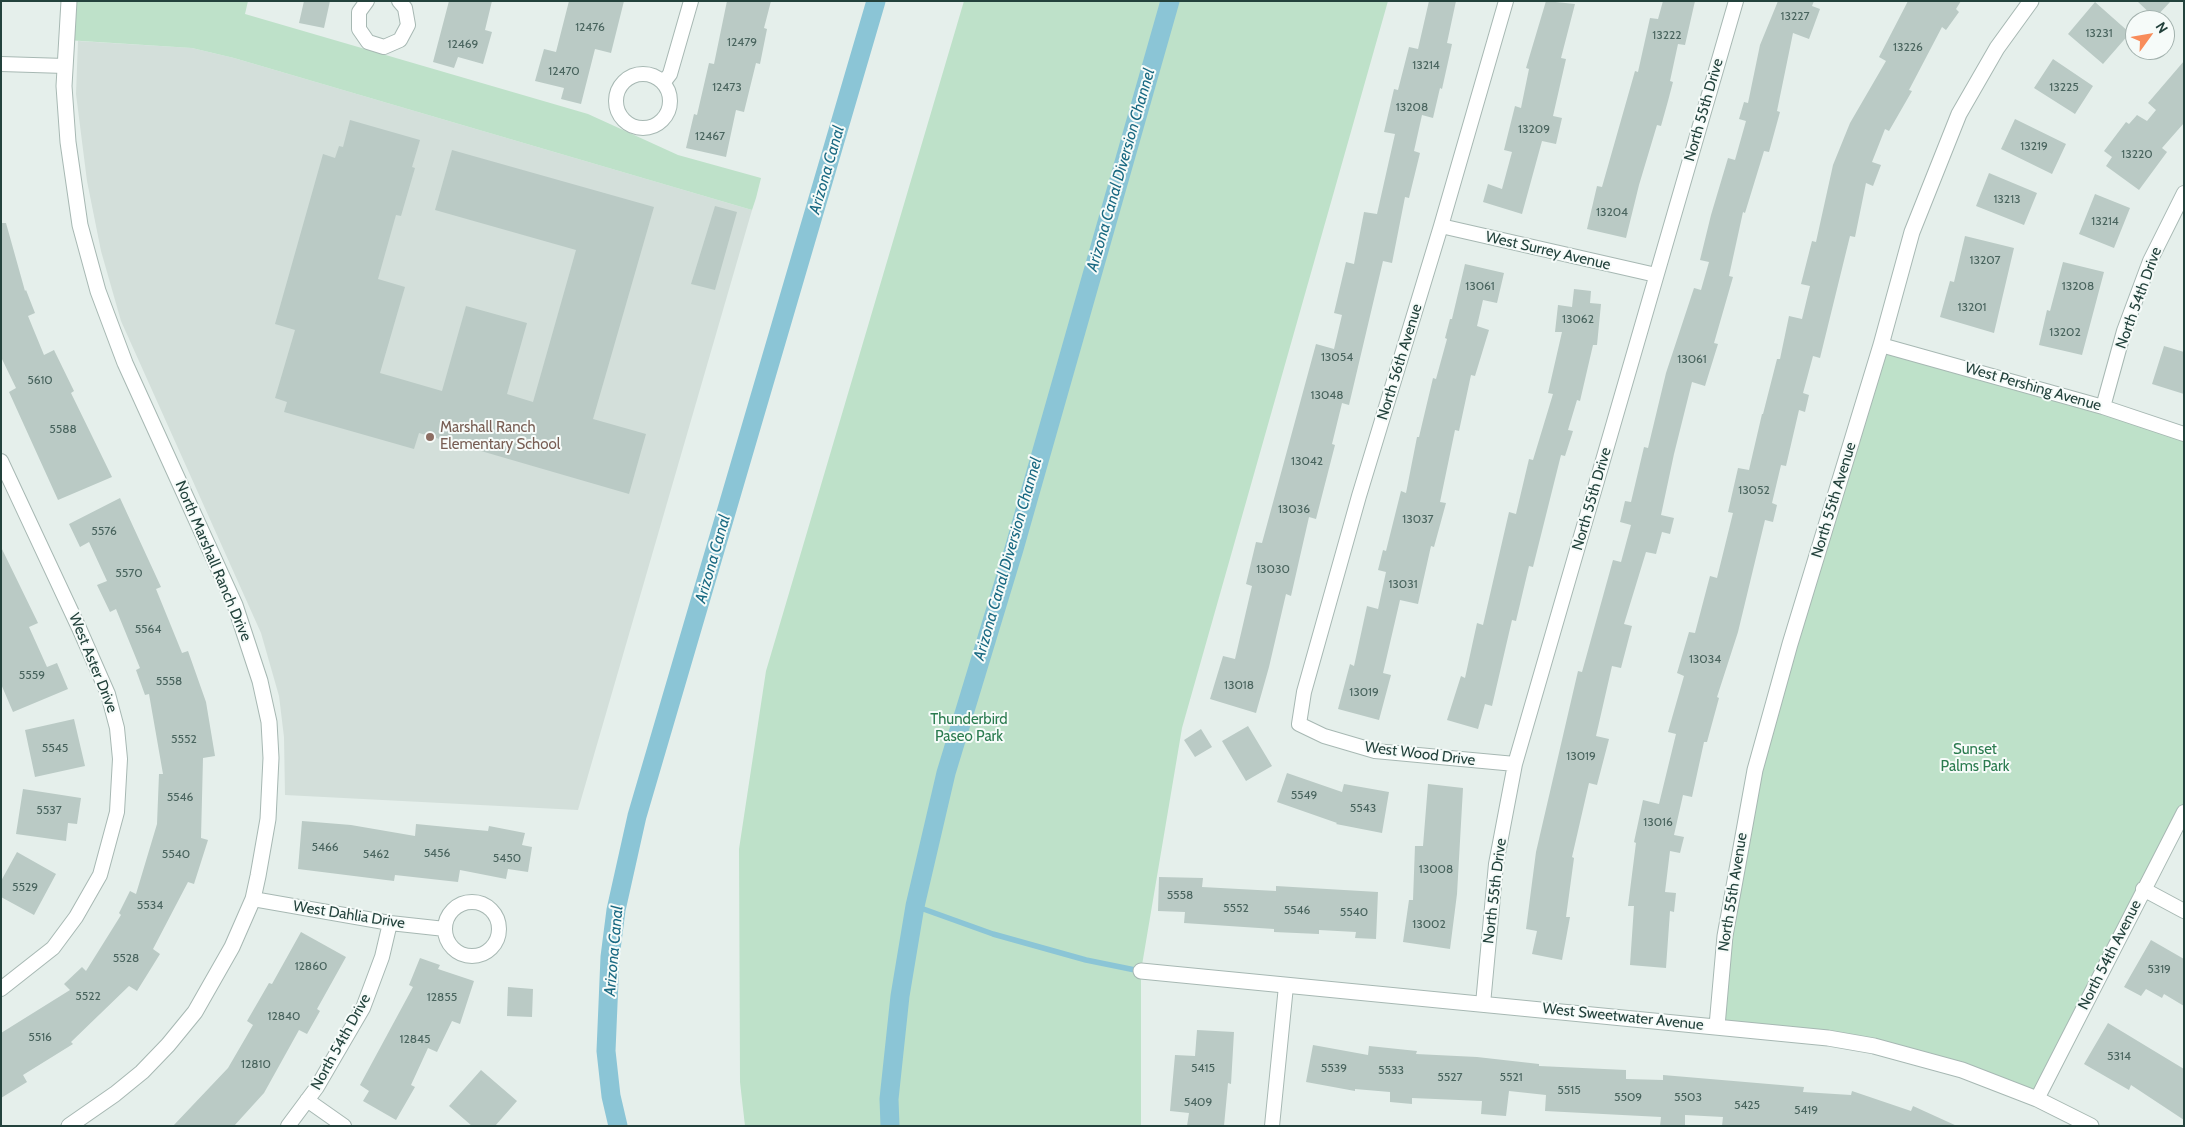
<!DOCTYPE html>
<style>
body{margin:0}
#map{position:relative;width:2185px;height:1127px;overflow:hidden;background:#e5efeb;font-family:Cabin,sans-serif}
canvas{display:block}
.frame{position:absolute;inset:0;border:2px solid #23423c;pointer-events:none}
.north{position:absolute;left:2125px;top:10px;width:50px;height:50px;box-sizing:border-box;background:#f6fbf9;border:1px solid #a2b1ad;border-radius:50%;rotate:58deg;font-size:14px;font-weight:700;line-height:20px;text-align:center;color:#23423c}
.north::after{content:'';display:block;margin:auto;width:18px;height:22px;background:#f88c5a;clip-path:polygon(50% 0,100% 100%,50% 72%,0 100%)}
</style>
<div id="map">
<canvas width="2185" height="1127"></canvas>
<div class="frame"></div>
<div class="north">N</div>
</div>
<script>
const ctx = document.querySelector('canvas').getContext('2d');
ctx.lineJoin = 'round';
function fill(path, color) {
  ctx.fillStyle = color;
  ctx.fill(path, 'evenodd');
}
function poly(rows) {
  const path = new Path2D();
  for (const r of rows) {
    if (r.length === 3) {
      path.moveTo(r[0] + r[2], r[1]);
      path.arc(r[0], r[1], r[2], 0, 2 * Math.PI);
      continue;
    }
    path.moveTo(r[0], r[1]);
    for (let i = 2; i < r.length; i += 2) path.lineTo(r[i], r[i + 1]);
  }
  return path;
}
function strokePath(path, color, width, dash) {
  ctx.strokeStyle = color;
  ctx.lineWidth = width;
  ctx.lineCap = dash ? 'butt' : 'round';
  ctx.setLineDash(dash || []);
  ctx.stroke(path);
}
function write(font, color, halo, rows, align = 'center') {
  ctx.font = font + ' Cabin,sans-serif';
  ctx.lineWidth = 4;
  ctx.setLineDash([]);
  ctx.textBaseline = 'middle';
  ctx.strokeStyle = halo;
  ctx.fillStyle = color;
  for (const [text, x, y, turn = 0] of rows) {
    ctx.save();
    ctx.translate(x, y);
    ctx.rotate((+turn || 0) * Math.PI / 180);
    ctx.textAlign = isNaN(turn) ? turn : align;
    if (halo) ctx.strokeText(text, 0, 0);
    ctx.fillText(text, 0, 0);
    ctx.restore();
  }
}
const built = poly([
 [78,41,192,48,234,58,752,210,578,810,285,795,284,737,279,696,261,633,121,321,101,251,87,181,76,94]
]);
const green = poly([
 [69,1,248,1,245,14,588,114,678,155,761,178,756,198,752,210,234,58,192,48,66,40],
 [964,1,1388,1,1182,728,1141,971,1141,1126,745,1126,740,1082,739,849,766,671],
 [1881,345,2184,434,2184,812,2037,1099,1923,1058,1717,1026,1741,840]
]);
const stream = poly([
 [915,906,993,934,1086,960,1140,971]
]);
const canal = poly([
 [618,1126,611,1096,606,1051,610,957,616,910,637,816,876,1],
 [890,1126,889,1099,900,996,915,906,946,773,1014,549,1170,1]
]);
const building = poly([
 [304,1,330,1,324,28,299,23],
 [449,1,492,1,485,30,492,32,483,64,458,57,454,68,433,62],
 [569,1,624,1,611,53,595,49,581,104,561,99,564,88,535,81,544,49,556,52],
 [727,1,771,1,764,28,767,29,760,64,756,63,744,112,736,110,726,157,686,148,694,114,697,115,709,63,714,64],
 [1429,1,1456,1,1447,43,1452,44,1442,89,1440,88,1433,118,1422,115,1414,151,1420,153,1409,198,1405,197,1392,263,1383,261,1349,405,1342,403,1332,444,1335,445,1316,519,1309,517,1291,596,1286,594,1269,667,1256,713,1210,699,1223,656,1235,659,1252,586,1246,584,1256,542,1262,543,1316,344,1334,349,1342,315,1334,313,1346,262,1354,264,1364,212,1377,214,1395,134,1384,132,1394,89,1398,90,1409,47,1418,49],
 [1546,1,1575,4,1561,58,1566,59,1553,116,1562,118,1556,144,1542,141,1522,214,1483,202,1488,184,1502,189,1512,152,1504,150,1515,106,1521,108,1529,69,1526,68],
 [1663,1,1695,1,1685,45,1678,44,1670,81,1673,82,1668,101,1661,126,1657,125,1639,185,1626,238,1587,229,1597,186,1602,187,1635,71,1638,72,1650,18,1658,19],
 [1778,1,1814,1,1812,6,1820,9,1809,39,1793,33,1777,111,1780,112,1769,152,1764,151,1745,213,1743,212,1729,276,1733,277,1714,343,1718,344,1705,386,1692,382,1674,454,1661,515,1674,518,1670,534,1662,532,1656,554,1646,552,1624,624,1632,626,1621,668,1612,666,1596,736,1609,739,1597,785,1589,783,1572,857,1574,858,1566,917,1570,917,1562,960,1532,954,1537,931,1526,929,1536,852,1578,671,1582,672,1613,560,1621,562,1631,525,1620,522,1625,501,1631,502,1644,447,1648,448,1666,373,1694,288,1701,290,1709,262,1700,260,1711,215,1728,158,1735,160,1746,121,1739,119,1744,102,1748,103,1760,45],
 [1908,1,1961,1,1956,9,1959,12,1946,30,1942,27,1909,90,1912,91,1889,131,1885,129,1872,162,1881,165,1873,186,1866,183,1855,237,1850,236,1820,358,1813,356,1803,393,1809,395,1805,412,1799,410,1786,466,1781,465,1772,503,1777,505,1773,522,1765,520,1738,632,1717,697,1719,698,1707,742,1704,742,1692,797,1683,795,1674,835,1684,837,1680,853,1670,851,1665,892,1676,893,1674,912,1670,911,1666,968,1630,965,1634,906,1628,906,1636,843,1634,842,1643,800,1659,804,1676,734,1668,732,1684,676,1677,673,1689,632,1695,633,1710,576,1717,578,1733,513,1728,512,1738,468,1749,470,1762,414,1763,414,1777,359,1780,359,1789,316,1802,319,1810,286,1801,284,1812,241,1816,242,1833,165,1850,123,1886,61,1879,57],
 [2137,1,2171,1,2155,18],
 [2095,2,2130,33,2103,64,2068,34],
 [2053,59,2093,86,2075,114,2034,88],
 [2184,61,2184,123,2162,148,2167,152,2139,190,2106,166,2112,157,2104,151,2126,122,2129,124,2137,115,2147,121,2156,110,2148,103],
 [2015,119,2066,144,2052,174,2001,149],
 [350,120,420,140,412,167,415,168,401,216,396,215,378,279,405,287,380,373,442,391,466,306,527,323,507,394,533,402,576,250,435,210,452,150,654,207,593,419,646,434,629,494,419,433,414,449,284,412,287,402,275,398,295,330,275,324,323,154,335,158,339,146,343,147],
 [1989,173,2037,193,2024,225,1976,206],
 [2095,194,2130,208,2114,248,2079,234],
 [715,206,737,212,715,290,691,284],
 [1,223,6,223,25,291,26,290,35,313,28,316,44,355,54,350,74,391,71,393,112,477,58,500,9,392,16,388,1,357],
 [1965,236,2014,248,1994,333,1940,317,1950,281,1954,282],
 [2063,262,2104,272,2082,355,2039,345,2047,310,2050,311],
 [1465,264,1504,273,1497,303,1483,300,1477,326,1489,330,1475,376,1471,375,1459,431,1455,430,1440,502,1446,503,1434,547,1431,546,1418,604,1400,600,1383,673,1391,675,1379,720,1338,709,1350,664,1354,666,1367,606,1378,609,1386,572,1378,570,1383,550,1386,551,1401,491,1406,493,1417,437,1419,437,1433,378,1436,379,1447,339,1445,338,1450,319,1452,319],
 [1574,289,1591,291,1590,303,1601,304,1597,345,1593,345,1580,401,1577,400,1568,430,1573,431,1565,456,1561,455,1533,567,1529,566,1516,621,1512,620,1492,706,1485,704,1478,729,1447,720,1461,676,1465,678,1477,623,1483,625,1509,512,1516,514,1529,459,1533,460,1553,394,1548,393,1562,332,1555,332,1558,305,1572,307],
 [2164,346,2184,352,2184,394,2152,384],
 [120,498,161,587,156,589,182,653,188,651,206,702,215,756,203,758,201,838,208,840,194,884,188,882,153,949,160,954,137,991,129,986,71,1042,73,1044,23,1075,27,1082,1,1098,1,1033,70,990,64,984,82,967,86,971,121,915,119,913,130,891,136,894,157,824,159,774,163,774,149,694,145,695,136,670,140,668,116,609,110,612,97,585,107,581,89,542,80,547,69,524],
 [1,547,38,623,29,627,47,667,57,663,68,689,13,712,1,684],
 [74,719,85,766,35,777,25,730],
 [1248,726,1272,766,1246,781,1222,741],
 [1201,729,1212,747,1195,757,1184,740],
 [1287,773,1342,792,1344,784,1389,792,1382,833,1336,824,1337,823,1277,802],
 [1428,784,1463,788,1457,894,1450,949,1403,942,1409,900,1413,900,1415,846,1423,846],
 [23,789,81,798,77,824,68,823,66,841,16,834],
 [302,821,351,825,415,836,416,824,488,831,489,826,525,833,522,845,532,847,528,872,508,869,506,879,460,870,458,882,395,875,394,881,298,869],
 [17,852,56,874,34,915,1,897,1,881],
 [1159,877,1203,878,1202,887,1276,891,1276,886,1378,892,1376,939,1355,938,1356,932,1319,930,1319,934,1274,932,1274,929,1184,923,1185,912,1158,911],
 [301,932,346,957,317,1009,320,1011,307,1034,299,1030,264,1093,234,1126,173,1126,228,1068,253,1025,247,1021,269,983,272,984],
 [2151,940,2184,959,2184,1006,2164,994,2162,998,2146,989,2141,996,2124,987],
 [420,958,440,965,438,969,474,981,460,1024,452,1021,437,1052,428,1048,411,1085,415,1087,396,1120,363,1101,369,1091,360,1085,413,987,409,985],
 [508,987,533,989,532,1017,507,1016],
 [2108,1023,2184,1069,2184,1120,2131,1085,2129,1090,2084,1064],
 [1197,1030,1234,1032,1231,1084,1228,1083,1224,1126,1187,1126,1189,1113,1170,1111,1175,1055,1195,1056],
 [1313,1045,1368,1055,1369,1046,1417,1051,1416,1054,1477,1057,1539,1064,1539,1066,1626,1070,1626,1079,1663,1080,1663,1075,1804,1087,1803,1092,1851,1095,1852,1091,1911,1111,1913,1106,1957,1126,1722,1126,1723,1117,1685,1115,1685,1126,1660,1126,1661,1117,1545,1111,1546,1095,1509,1091,1506,1116,1481,1114,1482,1101,1412,1098,1412,1104,1390,1102,1390,1092,1355,1089,1355,1091,1306,1082],
 [481,1070,517,1101,495,1126,472,1126,449,1106]
]);
const minor = poly([
 [367,1,359,12,359,29,368,42,384,47,400,40,408,25,405,8,399,1],
 [1506,1,1441,226,1359,496,1304,692,1299,724,1324,736,1375,751,1515,764],
 [1,64,65,66],
 [643,101,27],
 [663,83,670,74,691,1],
 [1441,226,1656,275],
 [1881,345,2103,407,2184,434],
 [2103,407,2124,331,2150,261,2184,193],
 [1,461,79,628,108,694,117,728,120,759,117,812,100,875,76,917,53,948,1,989],
 [2143,889,2184,911],
 [253,899,390,923,445,929],
 [472,929,27],
 [1483,1004,1496,864,1515,764,1736,1],
 [2037,1099,2184,812],
 [307,1100,344,1126],
 [288,1126,317,1087,363,1008,382,957,390,923],
 [1272,1126,1286,986]
]);
const tertiary = poly([
 [69,1,64,86,68,142,80,225,98,291,125,363,235,605,260,681,269,722,271,758,268,819,258,876,253,899,232,947,195,1012,168,1045,142,1072,115,1094,69,1126],
 [1141,971,1828,1038,1874,1046,1962,1070,2037,1099,2091,1126],
 [1717,1026,1725,936,1755,770,1790,644,1881,345,1912,232,1959,114,1997,48,2031,1]
]);
const markers = [
 [430,437,5,"#8d6e63"]
];
const numberNames = [
 ["13227",1795,16],
 ["12476",590,27],
 ["13231",2099,33],
 ["13222",1667,35],
 ["12479",742,42],
 ["12469",463,44],
 ["13226",1908,47],
 ["13214",1426,65],
 ["12470",564,71],
 ["12473",727,87],
 ["13225",2064,87],
 ["13208",1412,107],
 ["13209",1534,129],
 ["12467",710,136],
 ["13219",2034,146],
 ["13220",2137,154],
 ["13213",2007,199],
 ["13204",1612,212],
 ["13214",2105,221],
 ["13207",1985,260],
 ["13061",1480,286],
 ["13208",2078,286],
 ["13201",1972,307],
 ["13062",1578,319],
 ["13202",2065,332],
 ["13054",1337,357],
 ["13061",1692,359],
 ["5610",40,380],
 ["13048",1327,395],
 ["5588",63,429],
 ["13042",1307,461],
 ["13052",1754,490],
 ["13036",1294,509],
 ["13037",1418,519],
 ["5576",104,531],
 ["13030",1273,569],
 ["5570",129,573],
 ["13031",1403,584],
 ["5564",148,629],
 ["13034",1705,659],
 ["5559",32,675],
 ["5558",169,681],
 ["13018",1239,685],
 ["13019",1364,692],
 ["5552",184,739],
 ["5545",55,748],
 ["13019",1581,756],
 ["5549",1304,795],
 ["5546",180,797],
 ["5543",1363,808],
 ["5537",49,810],
 ["13016",1658,822],
 ["5466",325,847],
 ["5456",437,853],
 ["5540",176,854],
 ["5462",376,854],
 ["5450",507,858],
 ["13008",1436,869],
 ["5529",25,887],
 ["5558",1180,895],
 ["5534",150,905],
 ["5552",1236,908],
 ["5546",1297,910],
 ["5540",1354,912],
 ["13002",1429,924],
 ["5528",126,958],
 ["12860",311,966],
 ["5319",2159,969],
 ["5522",88,996],
 ["12855",442,997],
 ["12840",284,1016],
 ["5516",40,1037],
 ["12845",415,1039],
 ["5314",2119,1056],
 ["12810",256,1064],
 ["5415",1203,1068],
 ["5539",1334,1068],
 ["5533",1391,1070],
 ["5527",1450,1077],
 ["5521",1511,1077],
 ["5515",1569,1090],
 ["5509",1628,1097],
 ["5503",1688,1097],
 ["5409",1198,1102],
 ["5425",1747,1105],
 ["5419",1806,1110]
];
const streetNames = [
 ["North 55th Drive",1704,110,-74],
 ["West Surrey Avenue",1548,251,13],
 ["North 54th Drive",2139,298,-70],
 ["North 56th Avenue",1400,362,-73],
 ["West Pershing Avenue",2033,387,16],
 ["North 55th Drive",1592,499,-74],
 ["North 55th Avenue",1834,500,-73],
 ["North Marshall Ranch Drive",213,561,67],
 ["West Aster Drive",93,663,68],
 ["West Wood Drive",1420,754,7],
 ["North 55th Drive",1495,891,-83],
 ["North 55th Avenue",1733,892,-81],
 ["West Dahlia Drive",349,915,9],
 ["North 54th Avenue",2110,955,-63],
 ["West Sweetwater Avenue",1623,1017,6],
 ["North 54th Drive",341,1042,-61]
];
const educationNames = [
 ["Marshall Ranch",440,428],
 ["Elementary School",440,445]
];
const parkNames = [
 ["Thunderbird",969,720],
 ["Paseo Park",969,737],
 ["Sunset",1975,750],
 ["Palms Park",1975,767]
];
const waterNames = [
 ["Arizona Canal",827,170,-74],
 ["Arizona Canal Diversion Channel",1121,170,-74],
 ["Arizona Canal",713,559,-74],
 ["Arizona Canal Diversion Channel",1008,559,-74],
 ["Arizona Canal",614,951,-85]
];
fill(built, '#d3dfda');
fill(green, '#bee1c9');
strokePath(stream, '#8bc5d6', 5.5);
strokePath(canal, '#8bc5d6', 19);
fill(building, '#bacac5');
strokePath(minor, '#a7b8b3', 16);
strokePath(tertiary, '#a7b8b3', 17);
strokePath(minor, '#fff', 14);
strokePath(tertiary, '#fff', 15);
for (const [x, y, r, color] of markers) {
  const dot = new Path2D();
  dot.arc(x, y, r, 0, 2 * Math.PI);
  ctx.fillStyle = color;
  ctx.fill(dot);
  strokePath(dot, '#f6fbf9', 2);
}
write('12px', '#49645e', null, numberNames);
write('15px', '#23423c', '#f6fbf9', streetNames);
write('15px', '#785e54', '#f6fbf9', educationNames, 'left');
write('15px', '#2b7b4f', '#f6fbf9', parkNames);
write('italic 16px', '#196982', '#f6fbf9', waterNames);
</script>
